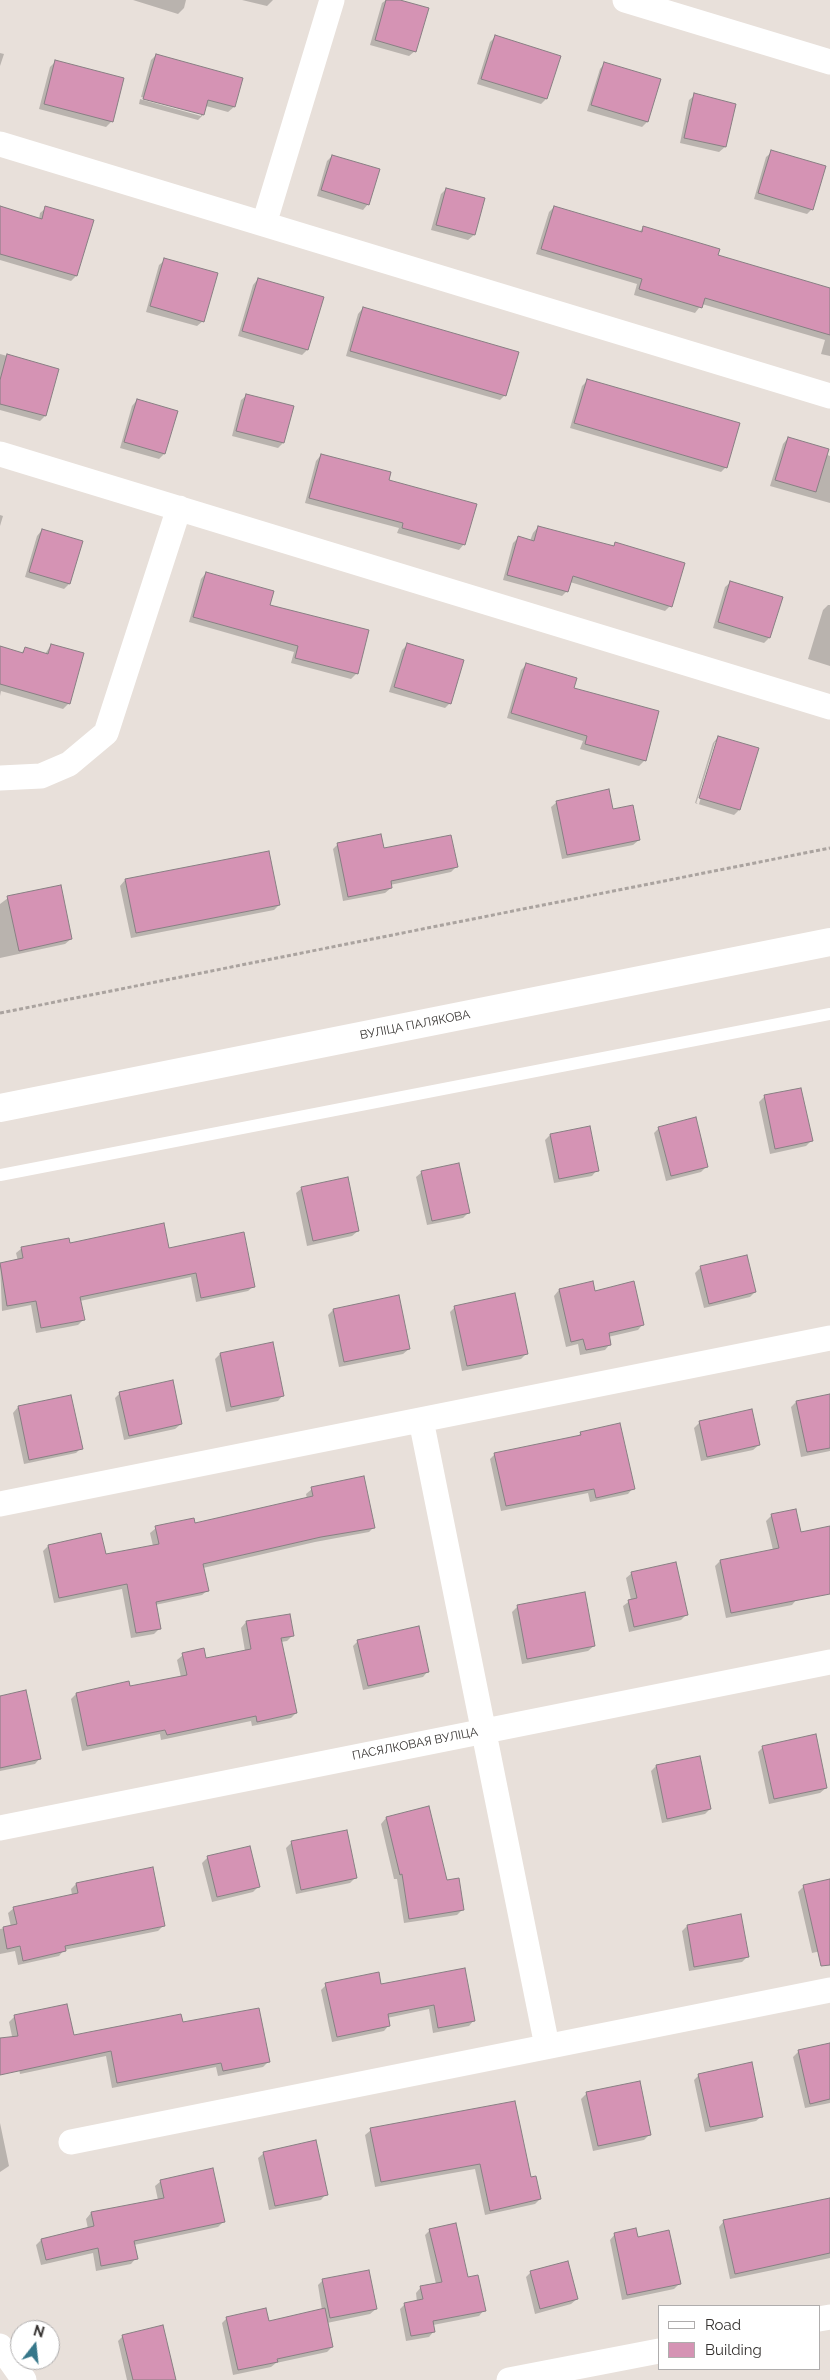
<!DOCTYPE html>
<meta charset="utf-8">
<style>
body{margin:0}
#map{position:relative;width:830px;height:2380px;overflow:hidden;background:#e8e0da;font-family:Raleway,sans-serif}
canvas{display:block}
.legend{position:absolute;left:658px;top:2305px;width:162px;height:65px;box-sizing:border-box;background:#fff;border:1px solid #afadad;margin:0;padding:6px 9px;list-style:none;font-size:15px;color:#363331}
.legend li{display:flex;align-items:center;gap:10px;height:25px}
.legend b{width:25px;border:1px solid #afadad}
.north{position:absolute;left:10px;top:2320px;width:50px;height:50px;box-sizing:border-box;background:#fff;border:1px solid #afadad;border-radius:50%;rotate:16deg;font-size:14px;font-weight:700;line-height:20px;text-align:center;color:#363331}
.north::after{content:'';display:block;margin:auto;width:18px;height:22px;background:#36778a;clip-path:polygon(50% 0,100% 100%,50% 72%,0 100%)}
</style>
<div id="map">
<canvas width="830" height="2380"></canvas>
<ul class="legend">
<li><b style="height:6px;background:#fff"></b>Road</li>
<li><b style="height:14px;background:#d593b4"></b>Building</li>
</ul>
<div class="north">N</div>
</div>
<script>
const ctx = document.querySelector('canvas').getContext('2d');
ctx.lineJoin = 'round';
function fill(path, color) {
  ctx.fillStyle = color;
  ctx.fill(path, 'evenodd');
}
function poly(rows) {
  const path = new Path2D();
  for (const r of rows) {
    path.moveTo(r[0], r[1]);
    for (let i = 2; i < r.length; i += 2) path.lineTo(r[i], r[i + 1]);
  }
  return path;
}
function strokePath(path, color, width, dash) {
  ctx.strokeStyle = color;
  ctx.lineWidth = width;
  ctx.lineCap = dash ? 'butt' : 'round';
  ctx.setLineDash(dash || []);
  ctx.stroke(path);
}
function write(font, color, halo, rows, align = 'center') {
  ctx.font = font + ' Raleway,sans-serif';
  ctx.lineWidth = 4;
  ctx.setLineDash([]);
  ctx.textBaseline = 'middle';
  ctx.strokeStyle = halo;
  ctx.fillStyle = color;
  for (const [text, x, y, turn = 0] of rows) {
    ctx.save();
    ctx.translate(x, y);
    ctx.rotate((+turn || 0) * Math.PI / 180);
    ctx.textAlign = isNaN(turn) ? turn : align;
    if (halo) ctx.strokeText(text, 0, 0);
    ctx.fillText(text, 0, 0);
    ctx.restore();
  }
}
const shadow = poly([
 [133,0,186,0,184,8,178,14],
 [242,0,273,0,267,6],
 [386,0,395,0,415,51,409,56,370,45,382,3],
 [495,37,546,99,541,104,477,84,490,42],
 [0,53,4,54,0,66],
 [156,55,242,79,234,107,228,112,206,106,203,115,198,120,139,104,140,99,201,116,201,113,141,97,151,60],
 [56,61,123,79,111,122,106,127,39,109,50,67],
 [605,63,660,80,647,122,642,127,587,111,600,69],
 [695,95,735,105,725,147,719,152,680,143,689,100],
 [772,152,812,209,807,214,754,199,766,157],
 [332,156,368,204,363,210,317,196,327,161],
 [446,189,474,235,468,240,431,230,441,194],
 [554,207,639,232,644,227,830,304,830,356,821,354,825,340,702,304,695,313,634,295,637,284,536,254,549,212],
 [0,208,39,219,40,213,46,208,76,276,71,281,0,260],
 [165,260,203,321,197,326,146,312,159,265],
 [258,279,307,350,302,355,238,336,253,285],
 [363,308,505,395,500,400,346,356,358,314],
 [0,354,58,370,45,416,40,421,0,410],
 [588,380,726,467,721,472,570,428,582,386],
 [247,395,283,443,278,448,232,436,241,400],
 [137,400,164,454,159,459,120,448,132,406],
 [788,438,830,456,830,503,770,486,783,444],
 [321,455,387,481,464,544,459,550,397,533,399,528,305,503,316,461],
 [0,515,3,516,0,526],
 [538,527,612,547,616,544,670,606,665,611,570,582,567,591,562,596,503,580,513,543,518,538,530,541,533,533],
 [42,530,69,584,64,589,25,577,37,536],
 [206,573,269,606,357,673,351,679,291,663,294,652,189,622,201,579],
 [731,582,781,597,769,638,764,643,713,628,725,587],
 [828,605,830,605,830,666,808,659,823,610],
 [51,645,69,703,63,709,1,691,0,696,0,648,20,654,25,649,45,654],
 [407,645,450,703,445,708,389,692,402,650],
 [527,664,573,689,645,760,639,766,580,749,583,741,507,718,521,670],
 [718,737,739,810,734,815,695,803,713,743],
 [715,742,717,742,699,804,696,804],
 [557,802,612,810,639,840,633,845,562,859,551,807],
 [338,844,383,849,456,867,451,872,390,885,391,888,385,893,343,901,333,849],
 [268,853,279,905,274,910,131,938,120,886,125,880],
 [8,898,71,939,65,944,0,958,0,904],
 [800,1089,811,1141,806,1146,770,1154,759,1102,764,1097],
 [659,1128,707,1166,701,1172,666,1181,654,1133],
 [550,1135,597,1170,592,1176,554,1183,545,1140],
 [422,1172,469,1212,463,1218,427,1225,416,1177],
 [302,1188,358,1231,352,1236,307,1246,296,1193],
 [69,1244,168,1250,254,1286,248,1291,196,1302,191,1277,80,1301,83,1320,78,1325,36,1333,31,1305,2,1311,0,1264,18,1261,16,1253,22,1248],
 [701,1267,755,1292,750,1297,704,1308,695,1273],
 [559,1290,594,1292,643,1324,638,1330,608,1337,610,1344,605,1350,580,1355,578,1344,566,1347,554,1296],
 [455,1307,527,1353,521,1359,462,1371,450,1312],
 [333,1310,409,1349,403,1354,339,1367,328,1315],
 [220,1354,283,1395,278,1401,226,1412,215,1359],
 [120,1393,181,1424,175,1429,124,1440,115,1398],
 [830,1395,830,1451,801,1457,791,1407,796,1402],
 [18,1407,81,1448,76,1453,24,1464,13,1413],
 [700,1422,759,1445,753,1450,701,1461,694,1428],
 [581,1433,633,1488,628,1494,590,1502,588,1493,501,1511,490,1459,495,1454,577,1437],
 [312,1489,374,1527,369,1532,315,1542,203,1568,208,1590,202,1595,155,1605,160,1628,154,1634,131,1638,122,1589,54,1603,43,1551,48,1546,105,1556,153,1546,150,1533,156,1528,194,1525,307,1499,306,1494],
 [772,1515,800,1533,830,1527,830,1586,797,1599,792,1605,726,1618,715,1566,720,1561,773,1550,766,1521],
 [632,1573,686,1615,681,1620,629,1632,623,1606,631,1600,626,1578],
 [518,1606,594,1646,588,1651,522,1664,512,1612],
 [246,1622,292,1636,287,1641,281,1642,296,1713,291,1718,252,1726,251,1721,161,1740,160,1734,82,1751,71,1699,76,1694,129,1688,181,1677,177,1660,183,1655,205,1660,245,1651,241,1628],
 [358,1641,428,1671,423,1677,363,1690,353,1646],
 [0,1697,40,1758,35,1764,0,1771],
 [763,1747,826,1788,820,1793,769,1804,758,1752],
 [699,1757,710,1809,705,1814,662,1823,651,1771,656,1766],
 [428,1808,446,1881,463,1909,457,1915,404,1923,397,1879,394,1879,381,1824,386,1818],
 [292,1842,355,1878,350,1883,296,1894,286,1848],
 [208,1857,259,1886,253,1892,212,1902,202,1863],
 [830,1880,830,1949,812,1953,798,1892,804,1886],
 [76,1884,164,1925,158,1931,64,1950,59,1956,18,1965,15,1951,0,1954,0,1929,11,1927,8,1913,14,1908,72,1895,71,1889],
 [687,1926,748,1956,742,1962,689,1971,682,1931],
 [464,1970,474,2020,469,2026,433,2033,429,2009,387,2018,389,2025,384,2031,332,2042,321,1990,326,1985,380,1986],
 [14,2017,73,2037,182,2024,268,2062,263,2067,218,2076,216,2067,112,2088,106,2056,20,2074,9,2022],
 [830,2045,830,2103,805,2108,793,2057,799,2051],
 [699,2075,762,2116,756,2121,705,2132,694,2080],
 [587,2093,650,2134,644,2140,593,2151,581,2099],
 [0,2123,9,2166,0,2172],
 [371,2130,530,2178,540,2199,535,2204,485,2215,475,2169,375,2187,365,2135],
 [264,2153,326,2194,321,2200,269,2210,258,2158],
 [161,2181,223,2222,218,2227,134,2245,136,2258,131,2264,96,2271,93,2253,41,2265,36,2245,41,2240,88,2229,86,2219,91,2213,158,2200,155,2186],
 [830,2199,830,2258,730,2279,719,2227,724,2221],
 [430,2230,467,2278,484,2310,479,2316,433,2325,434,2331,429,2337,406,2341,400,2309,405,2304,417,2302,416,2293,421,2287,436,2284,425,2235],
 [615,2234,637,2239,679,2284,674,2289,622,2300,610,2240],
 [531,2272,577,2299,571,2304,535,2314,526,2277],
 [323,2280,376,2309,370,2314,327,2323,332,2347,327,2352,276,2363,271,2367,233,2375,222,2323,227,2318,268,2322,322,2310,318,2285],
 [123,2336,173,2380,127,2380,118,2341]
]);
const building = poly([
 [386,0,400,0,429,8,416,52,375,40,386,0],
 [495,35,561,56,547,99,481,79,495,35],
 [156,54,243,78,235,107,208,100,204,115,143,99,156,54],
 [55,60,124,78,113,122,44,104,55,60],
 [604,62,661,79,648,122,591,105,604,62],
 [694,93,736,104,726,147,684,138,694,93],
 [771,150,826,166,813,210,758,193,771,150],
 [332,155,380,169,369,205,321,190,332,155],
 [446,188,485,198,475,235,436,225,446,188],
 [0,206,42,219,45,206,94,220,77,276,0,254,0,206],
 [554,206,642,232,643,226,720,249,718,255,830,288,830,335,705,298,702,308,639,289,642,279,541,249,554,206],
 [164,258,218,273,204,322,150,306,164,258],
 [258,278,324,297,308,350,242,331,258,278],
 [363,307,519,352,506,396,350,351,363,307],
 [7,354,59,369,46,416,0,404,0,380,7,354],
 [587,379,740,423,727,468,574,423,587,379],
 [246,394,294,406,284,443,236,431,246,394],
 [137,399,178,411,165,454,124,442,137,399],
 [788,437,829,449,816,492,775,480,788,437],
 [321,454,391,472,389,480,477,504,465,545,402,528,403,523,309,498,321,454],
 [538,526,614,546,615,542,685,563,672,607,573,576,568,592,507,575,518,536,534,541,538,526],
 [42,529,83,541,70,584,29,572,42,529],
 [206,572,274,591,270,605,369,630,358,674,295,658,298,646,193,617,206,572],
 [730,581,783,597,770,638,718,622,730,581],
 [407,643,464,660,451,704,394,687,407,643],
 [51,644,84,653,70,704,0,684,0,646,23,653,25,647,48,654,51,644],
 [526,663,577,678,574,688,659,711,646,761,585,744,587,736,511,713,526,663],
 [718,736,759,748,740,810,699,798,718,736],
 [609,789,613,809,633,805,640,840,567,855,556,801,609,789],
 [381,834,384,848,451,835,458,867,391,881,392,888,348,897,337,843,381,834],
 [269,851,280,905,136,933,125,879,269,851],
 [61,885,72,939,19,951,7,896,61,885],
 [801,1088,813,1141,775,1149,764,1095,801,1088],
 [696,1117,708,1167,671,1176,658,1127,696,1117],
 [590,1126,599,1171,559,1179,550,1134,590,1126],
 [459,1163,470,1213,432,1221,421,1171,459,1163],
 [348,1177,359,1231,313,1241,301,1187,348,1177],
 [164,1223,169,1248,244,1232,255,1287,201,1298,196,1273,80,1297,85,1320,41,1328,36,1301,7,1306,0,1263,23,1258,21,1247,69,1238,70,1243,164,1223],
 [747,1255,756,1292,709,1304,700,1266,747,1255],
 [593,1281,595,1291,634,1281,644,1325,609,1333,611,1345,586,1350,583,1339,571,1342,559,1289,593,1281],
 [515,1293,528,1354,467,1366,454,1306,515,1293],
 [399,1295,410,1349,344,1362,333,1309,399,1295],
 [273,1342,284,1396,231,1407,220,1353,273,1342],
 [173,1380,182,1424,129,1436,119,1392,173,1380],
 [830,1394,830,1448,807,1452,796,1401,830,1394],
 [71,1395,83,1449,29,1460,18,1406,71,1395],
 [752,1409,760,1445,707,1457,699,1421,752,1409],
 [620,1423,635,1489,596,1498,594,1489,506,1506,494,1453,581,1435,580,1432,620,1423],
 [364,1476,375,1528,321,1537,203,1564,209,1591,156,1602,161,1629,136,1633,127,1584,59,1598,48,1545,101,1533,106,1554,159,1544,155,1526,194,1518,195,1523,313,1496,311,1487,364,1476],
 [796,1509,801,1532,830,1526,830,1594,731,1613,720,1560,779,1548,771,1514,796,1509],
 [676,1562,688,1615,634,1627,628,1600,637,1598,631,1572,676,1562],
 [585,1592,595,1646,527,1659,517,1605,585,1592],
 [290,1614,294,1636,281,1638,297,1713,257,1722,256,1716,167,1735,165,1730,87,1746,76,1693,129,1681,130,1686,187,1675,182,1653,204,1648,206,1658,251,1649,246,1621,290,1614],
 [419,1626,429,1672,368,1686,357,1640,419,1626],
 [26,1690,41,1759,0,1768,0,1696,26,1690],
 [816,1734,827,1788,774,1799,762,1746,816,1734],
 [700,1756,711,1809,667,1819,656,1765,700,1756],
 [429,1806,447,1880,459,1878,464,1910,409,1919,402,1874,400,1875,386,1817,429,1806],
 [347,1830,357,1878,301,1890,291,1841,347,1830],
 [250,1846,260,1887,217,1897,207,1856,250,1846],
 [153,1867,165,1926,65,1946,66,1951,23,1961,20,1946,7,1949,3,1927,17,1924,13,1907,78,1893,76,1883,153,1867],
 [830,1879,830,1965,821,1966,803,1885,830,1879],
 [741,1914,749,1957,694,1967,687,1925,741,1914],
 [465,1968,475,2021,438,2028,434,2005,388,2014,390,2026,337,2037,325,1983,379,1972,381,1984,465,1968],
 [67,2004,74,2035,181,2014,183,2022,259,2008,270,2062,223,2071,221,2063,117,2083,111,2051,0,2075,0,2038,18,2036,14,2015,67,2004],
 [830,2043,830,2099,810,2104,798,2050,830,2043],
 [752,2062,763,2117,710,2127,698,2074,752,2062],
 [640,2081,651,2135,598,2146,586,2092,640,2081],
 [515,2101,531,2177,536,2176,541,2199,490,2211,480,2164,381,2182,370,2128,515,2101],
 [316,2140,328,2195,275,2206,263,2152,316,2140],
 [213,2168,225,2222,134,2241,138,2259,101,2266,98,2248,46,2260,41,2239,94,2226,91,2212,164,2198,160,2180,213,2168],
 [830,2198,830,2253,735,2274,723,2220,830,2198],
 [456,2223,468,2277,478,2275,486,2311,433,2321,435,2332,411,2336,404,2303,423,2299,420,2286,442,2282,429,2229,456,2223],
 [636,2228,638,2237,669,2230,681,2284,627,2295,614,2233,636,2228],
 [568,2261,578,2299,540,2309,530,2271,568,2261],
 [369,2270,377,2309,330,2318,322,2279,369,2270],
 [266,2308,269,2321,325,2308,333,2347,277,2359,278,2362,238,2370,226,2317,266,2308],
 [163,2325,176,2380,133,2380,122,2335,163,2325]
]);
const path = poly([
 [0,1013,830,848]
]);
const service = poly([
 [0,1175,830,1014]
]);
const minor = poly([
 [625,0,830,62],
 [0,144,830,396],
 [264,224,332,0],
 [0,454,830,707],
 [0,778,41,776,69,764,106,733,179,508],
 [421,1420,547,2046],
 [0,1504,830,1338],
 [0,1828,830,1662],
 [71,2142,830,1990],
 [819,2319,830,2317],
 [0,2346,24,2380],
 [509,2380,659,2351]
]);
const tertiary = poly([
 [0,1108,830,942]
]);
const streetNames = [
 ["ВУЛІЦА ПАЛЯКОВА",415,1025,-11],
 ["ПАСЯЛКОВАЯ ВУЛІЦА",415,1744,-11]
];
fill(shadow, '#0003');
fill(building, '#d593b4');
strokePath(building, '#887f83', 1);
strokePath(path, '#aaa39f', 3, [4, 2.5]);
strokePath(service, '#fff', 12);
strokePath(minor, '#fff', 25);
strokePath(tertiary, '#fff', 28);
write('12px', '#363331', '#fff', streetNames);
</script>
